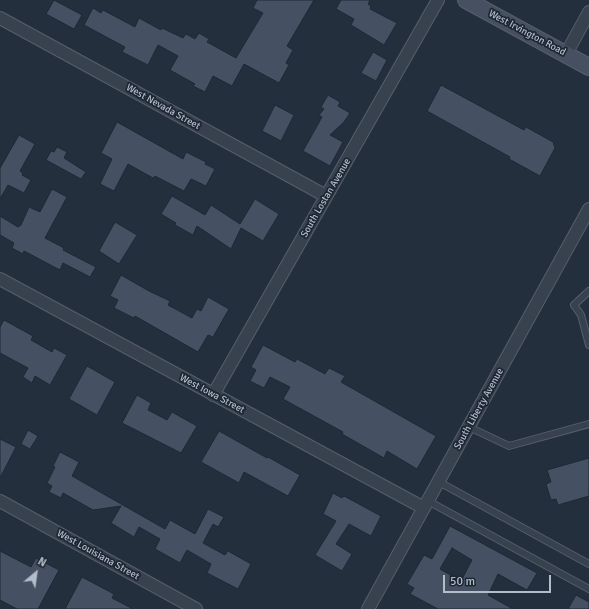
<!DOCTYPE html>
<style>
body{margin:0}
#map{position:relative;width:589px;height:609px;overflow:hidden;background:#242f3e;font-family:Signika,sans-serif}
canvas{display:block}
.north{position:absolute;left:16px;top:553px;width:40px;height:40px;-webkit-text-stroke:3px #1d2633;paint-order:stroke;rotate:29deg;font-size:11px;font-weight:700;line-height:16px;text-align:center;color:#b4bcc9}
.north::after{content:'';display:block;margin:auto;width:14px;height:18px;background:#b4bcc9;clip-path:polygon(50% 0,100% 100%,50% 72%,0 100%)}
.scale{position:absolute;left:443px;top:575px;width:108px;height:18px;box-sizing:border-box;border:2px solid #b4bcc9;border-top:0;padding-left:5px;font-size:12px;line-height:14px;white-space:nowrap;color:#b4bcc9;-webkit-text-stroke:3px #1d2633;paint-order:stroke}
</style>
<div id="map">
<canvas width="589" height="609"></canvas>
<div class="north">N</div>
<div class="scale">50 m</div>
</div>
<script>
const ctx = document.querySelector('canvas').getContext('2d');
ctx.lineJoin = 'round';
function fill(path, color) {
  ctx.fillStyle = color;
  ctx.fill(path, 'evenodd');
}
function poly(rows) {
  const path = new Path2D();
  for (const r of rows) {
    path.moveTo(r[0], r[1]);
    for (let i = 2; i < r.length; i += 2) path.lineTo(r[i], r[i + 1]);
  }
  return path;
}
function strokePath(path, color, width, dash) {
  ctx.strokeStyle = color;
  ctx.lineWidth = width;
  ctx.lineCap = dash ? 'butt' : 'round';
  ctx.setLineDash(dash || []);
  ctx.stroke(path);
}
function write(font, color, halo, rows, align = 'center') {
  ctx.font = font + ' Signika,sans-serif';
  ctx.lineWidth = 3.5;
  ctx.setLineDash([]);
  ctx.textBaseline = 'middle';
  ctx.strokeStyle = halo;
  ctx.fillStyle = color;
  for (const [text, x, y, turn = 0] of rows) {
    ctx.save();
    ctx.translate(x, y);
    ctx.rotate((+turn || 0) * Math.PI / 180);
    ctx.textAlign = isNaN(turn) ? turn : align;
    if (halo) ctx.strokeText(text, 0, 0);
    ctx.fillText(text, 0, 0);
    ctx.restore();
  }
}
const building = poly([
 [54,0,82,15,74,29,46,14,54,0],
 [257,0,314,0,287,46,293,50,286,63,289,65,279,83,244,64,232,86,213,76,205,92,193,86,195,84,170,70,178,56,158,45,148,65,122,52,125,47,84,25,93,8,101,13,103,10,135,27,139,18,161,30,162,28,183,38,186,34,195,39,199,33,209,39,207,42,236,58,263,13,253,8,257,0],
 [341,0,370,0,368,4,371,6,370,9,397,23,384,45,351,25,354,19,336,9,341,0],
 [373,52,387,60,376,81,361,73,373,52],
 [441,85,524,130,526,127,553,142,555,148,540,176,509,159,510,157,427,111,441,85],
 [328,95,340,102,338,106,350,113,344,122,330,135,343,142,330,166,303,151,322,117,319,115,324,109,321,107,328,95],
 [275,105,294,115,281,141,262,131,275,105],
 [117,122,183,159,186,152,206,162,205,164,215,169,206,186,191,179,184,191,155,176,153,178,128,164,114,191,100,184,112,159,101,153,117,122],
 [19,135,35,144,20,171,23,173,22,175,31,180,24,193,8,185,0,199,0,168,19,135],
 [57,147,67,152,64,158,86,172,81,179,46,160,51,151,54,152,57,147],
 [52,189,67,197,45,238,64,248,63,250,96,267,90,277,63,263,60,270,24,251,23,254,12,248,14,243,0,235,0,216,18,227,21,225,29,207,40,212,52,189],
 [172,196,205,215,211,205,240,224,255,199,279,214,263,241,241,228,231,249,197,226,193,235,175,225,176,223,161,214,172,196],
 [115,222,137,235,119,264,99,251,115,222],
 [121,275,149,291,170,301,168,305,192,318,197,309,201,311,208,297,229,309,213,337,208,335,198,352,135,316,134,318,114,308,118,300,110,296,121,275],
 [4,320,33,336,31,340,52,352,54,348,67,355,50,385,35,376,32,383,23,377,28,368,0,353,0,327,4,320],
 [263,345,295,362,297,359,325,374,329,368,345,376,341,382,436,436,417,469,387,451,384,458,342,434,343,432,283,399,290,387,270,377,264,388,250,381,256,370,251,367,263,345],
 [87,366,115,382,97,415,69,399,87,366],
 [137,395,151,403,148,410,167,420,172,412,197,426,181,453,122,423,137,395],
 [28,430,38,436,30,449,21,444,28,430],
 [219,431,267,458,268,457,300,475,288,496,244,472,239,483,201,462,219,431],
 [0,439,16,447,0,478,0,439],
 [60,452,79,462,72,476,165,529,170,520,195,534,208,509,224,517,218,527,213,524,203,543,225,555,228,551,251,564,238,589,207,573,211,564,187,550,180,563,155,549,160,539,139,527,134,537,111,523,121,506,93,510,63,493,61,498,49,492,52,486,47,483,55,467,53,466,60,452],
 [589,458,589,496,558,505,556,499,551,500,546,484,551,482,547,470,589,458],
 [333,493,342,498,344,496,381,516,371,536,349,524,336,544,352,554,342,571,315,555,336,521,323,514,333,493],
 [450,526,537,573,527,590,498,574,488,595,513,609,438,609,410,594,414,588,407,584,424,555,432,559,450,526],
 [452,548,472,560,461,581,440,569,452,548],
 [0,551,31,567,36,558,59,570,38,609,17,609,0,600,0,551],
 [82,577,114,594,112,598,133,609,65,609,82,577],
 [576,595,589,602,589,609,568,609,576,595]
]);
const lane = poly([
 [589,291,574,305,581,315,589,345],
 [469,427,509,446,589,424],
 [439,482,589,564],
 [428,501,589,589]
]);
const street = poly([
 [0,18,326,196],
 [566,54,589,12],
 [0,279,424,508],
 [213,395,438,0],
 [0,501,196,609],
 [368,609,589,209]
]);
const secondary = poly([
 [466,0,589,67]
]);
const streetNames = [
 ["West Irvington Road",527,33,28],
 ["West Nevada Street",163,107,29],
 ["South Lostan Avenue",326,198,-60],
 ["West Iowa Street",212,394,28],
 ["South Liberty Avenue",479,409,-61],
 ["West Louisiana Street",98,555,29]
];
fill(building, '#455162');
strokePath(building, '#1f2835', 1);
strokePath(lane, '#565f6c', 8);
strokePath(street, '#565f6c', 14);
strokePath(secondary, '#565f6c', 18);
strokePath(lane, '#38414e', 6);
strokePath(street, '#38414e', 12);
strokePath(secondary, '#465061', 16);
write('10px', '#b4bcc9', '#1d2633', streetNames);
</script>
